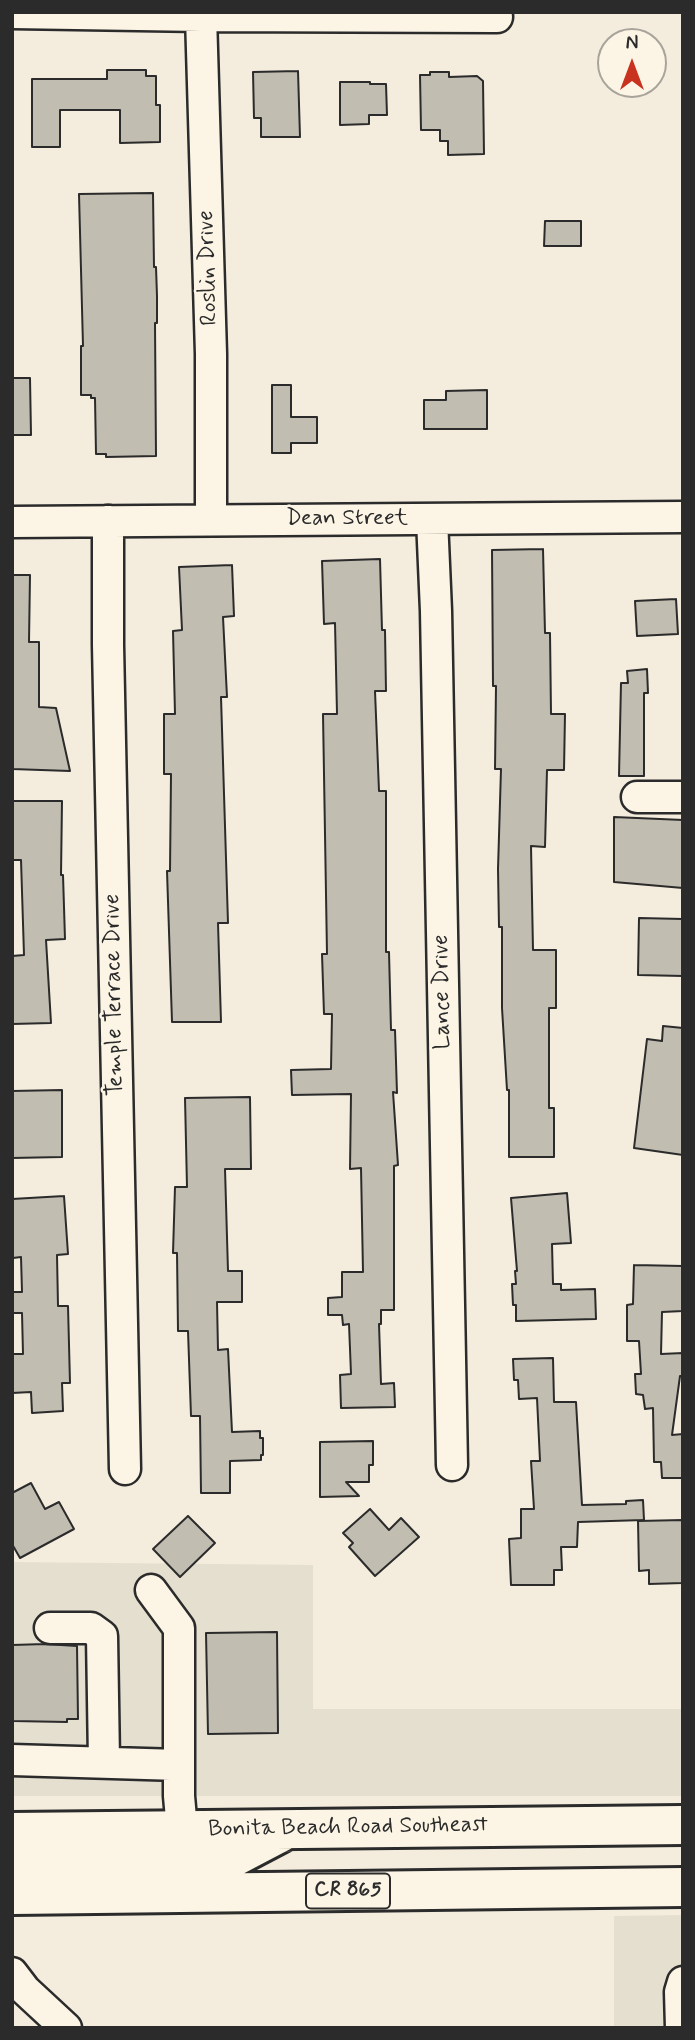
<!DOCTYPE html>
<style>
body{margin:0}
#map{position:relative;width:695px;height:2040px;overflow:hidden;background:#f4edde;font-family:Mynerve,sans-serif}
canvas{display:block}
.frame{position:absolute;inset:0;border:14px solid #2b2b2b;pointer-events:none}
.north{position:absolute;left:597px;top:28px;width:70px;height:70px;box-sizing:border-box;background:#fcf5e5;border:2px solid #a8a49b;border-radius:50%;rotate:0deg;font-size:19px;font-weight:700;line-height:28px;text-align:center;color:#2b2b2b}
.north::after{content:'';display:block;margin:auto;width:24px;height:32px;background:#c8321e;clip-path:polygon(50% 0,100% 100%,50% 72%,0 100%)}
</style>
<div id="map">
<canvas width="695" height="2040"></canvas>
<div class="frame"></div>
<div class="north">N</div>
</div>
<script>
const ctx = document.querySelector('canvas').getContext('2d');
ctx.lineJoin = 'round';
function fill(path, color) {
  ctx.fillStyle = color;
  ctx.fill(path, 'evenodd');
}
function poly(rows) {
  const path = new Path2D();
  for (const r of rows) {
    path.moveTo(r[0], r[1]);
    for (let i = 2; i < r.length; i += 2) path.lineTo(r[i], r[i + 1]);
  }
  return path;
}
function strokePath(path, color, width, dash) {
  ctx.strokeStyle = color;
  ctx.lineWidth = width;
  ctx.lineCap = dash ? 'butt' : 'round';
  ctx.setLineDash(dash || []);
  ctx.stroke(path);
}
function write(font, color, halo, rows, align = 'center') {
  ctx.font = font + ' Mynerve,sans-serif';
  ctx.lineWidth = 5;
  ctx.setLineDash([]);
  ctx.textBaseline = 'middle';
  ctx.strokeStyle = halo;
  ctx.fillStyle = color;
  for (const [text, x, y, turn = 0] of rows) {
    ctx.save();
    ctx.translate(x, y);
    ctx.rotate((+turn || 0) * Math.PI / 180);
    ctx.textAlign = isNaN(turn) ? turn : align;
    if (halo) ctx.strokeText(text, 0, 0);
    ctx.fillText(text, 0, 0);
    ctx.restore();
  }
}
const built = poly([
 [12,1562,313,1565,313,1709,683,1709,683,1796,12,1796],
 [683,1915,683,2028,614,2028,614,1916]
]);
const building = poly([
 [107,70,146,70,146,76,156,76,156,105,160,105,160,142,120,143,120,110,60,110,60,147,32,147,32,79,107,79,107,70],
 [298,71,300,137,261,137,261,118,254,118,253,72,298,71],
 [430,72,449,72,449,77,477,76,483,81,484,154,448,155,448,141,440,141,440,130,421,130,420,75,430,75,430,72],
 [340,82,370,82,370,84,386,84,387,115,369,115,369,124,340,125,340,82],
 [153,193,154,267,156,267,157,296,157,323,155,323,156,456,106,457,106,454,96,454,95,398,91,398,91,395,81,395,81,346,83,346,79,194,153,193],
 [545,221,581,221,581,246,544,246,545,221],
 [12,378,30,378,31,435,12,435,12,378],
 [272,385,291,385,291,417,317,417,317,443,291,443,291,453,272,453,272,385],
 [487,390,487,429,424,429,424,400,446,400,446,391,487,390],
 [543,549,545,633,550,633,551,714,565,714,564,770,547,770,545,847,531,846,533,950,556,950,556,1008,549,1008,549,1108,554,1108,554,1157,509,1157,509,1090,507,1090,502,1008,502,927,499,927,498,869,501,769,495,769,496,686,493,686,492,550,543,549],
 [380,559,382,630,385,630,386,691,375,691,379,791,386,791,386,952,389,952,391,1030,395,1030,397,1093,393,1092,398,1165,394,1166,394,1310,381,1310,381,1324,379,1324,381,1384,394,1383,395,1407,341,1408,340,1375,351,1374,349,1324,343,1325,342,1315,328,1315,328,1298,342,1297,342,1272,363,1272,361,1168,350,1169,351,1094,292,1095,291,1070,331,1069,332,1014,324,1014,322,954,327,954,323,714,337,714,335,623,324,624,322,561,380,559],
 [232,565,234,616,223,617,227,697,221,697,228,923,218,923,221,1022,172,1022,167,871,170,871,171,774,164,774,164,714,175,714,173,631,182,630,179,567,232,565],
 [12,575,30,575,29,642,39,642,39,707,56,708,70,771,12,769,12,575],
 [676,599,678,634,637,636,635,601,676,599],
 [647,669,648,693,644,693,644,776,619,776,621,683,628,683,627,671,647,669],
 [12,801,62,801,61,875,63,875,65,939,46,940,51,1023,12,1024,12,956,24,955,21,860,12,860,12,801],
 [614,817,683,820,683,888,614,882,614,817],
 [639,918,683,919,683,976,638,975,639,918],
 [663,1026,683,1028,683,1155,634,1148,647,1039,662,1041,663,1026],
 [62,1090,62,1157,12,1158,12,1091,62,1090],
 [250,1097,251,1169,225,1169,228,1271,242,1271,242,1302,217,1302,218,1350,228,1349,232,1432,260,1431,260,1438,263,1438,263,1455,261,1455,261,1460,230,1461,230,1493,201,1493,200,1416,191,1416,188,1331,178,1331,177,1253,173,1253,175,1187,187,1187,185,1098,250,1097],
 [567,1193,571,1243,552,1244,553,1284,561,1284,561,1290,595,1289,596,1319,516,1321,516,1305,513,1305,512,1284,516,1284,515,1271,517,1271,511,1198,567,1193],
 [64,1196,68,1254,57,1255,58,1306,68,1306,70,1383,62,1383,63,1411,32,1413,31,1392,12,1393,12,1354,23,1354,22,1313,13,1313,12,1292,22,1292,21,1257,13,1258,12,1199,64,1196],
 [634,1265,683,1266,683,1311,662,1312,661,1354,683,1353,683,1376,680,1376,672,1435,683,1434,683,1478,662,1478,661,1462,654,1462,653,1408,645,1409,643,1395,636,1394,635,1374,641,1374,639,1341,627,1341,627,1305,633,1304,634,1265],
 [553,1358,554,1402,576,1402,582,1505,626,1504,626,1501,643,1500,644,1520,578,1522,577,1547,561,1547,562,1570,554,1570,554,1585,511,1585,509,1539,521,1538,521,1509,534,1509,531,1461,540,1461,537,1398,519,1399,518,1380,514,1380,513,1359,553,1358],
 [373,1441,373,1465,369,1465,369,1482,346,1482,359,1496,320,1497,320,1442,373,1441],
 [31,1483,45,1509,59,1502,74,1529,20,1558,12,1544,12,1493,31,1483],
 [370,1509,389,1530,401,1518,419,1537,375,1576,349,1547,353,1543,343,1533,370,1509],
 [188,1516,215,1543,180,1577,153,1549,188,1516],
 [683,1520,683,1583,649,1584,649,1570,639,1571,638,1521,683,1520],
 [277,1632,278,1733,208,1734,206,1633,277,1632],
 [45,1644,77,1646,78,1719,67,1719,67,1722,13,1721,12,1645,45,1644]
]);
const minor = poly([
 [12,13,201,16,497,17],
 [201,16,211,354,211,520],
 [432,519,436,611,452,1465],
 [108,521,108,645,125,1469],
 [12,522,683,517],
 [637,797,683,797],
 [151,1590,179,1628,179,1796,182,1830],
 [50,1628,91,1628,102,1636,104,1761],
 [12,1760,179,1765],
 [12,1973,25,1990,66,2028],
 [681,2028,680,1992,683,1982]
]);
const major = poly([
 [12,1832,683,1825],
 [12,1869,39,1867,221,1864,282,1832],
 [12,1895,683,1887]
]);
const shields = [
 [348,1891,84]
];
const shieldNames = [
 ["CR 865",348,1891]
];
const streetNames = [
 ["Roslin Drive",209,268,-92],
 ["Dean Street",347,519],
 ["Lance Drive",443,992,-91],
 ["Temple Terrace Drive",115,995,-91],
 ["Bonita Beach Road Southeast",348,1828,-1]
];
fill(built, '#e5dfd0');
fill(building, '#c2bdb1');
strokePath(building, '#2b2b2b', 2);
strokePath(minor, '#2b2b2b', 35);
strokePath(major, '#2b2b2b', 44);
strokePath(minor, '#fcf5e5', 30);
strokePath(major, '#fcf5e5', 38);
for (const [x, y, w] of shields) {
  const box = new Path2D();
  box.roundRect(x - w / 2, y - 17.5, w, 35, 5);
  ctx.fillStyle = '#fcf5e5';
  ctx.fill(box);
  strokePath(box, '#2b2b2b', 2);
}
write('bold 21px', '#2b2b2b', null, shieldNames);
write('23px', '#2b2b2b', '#fcf5e5', streetNames);
</script>
